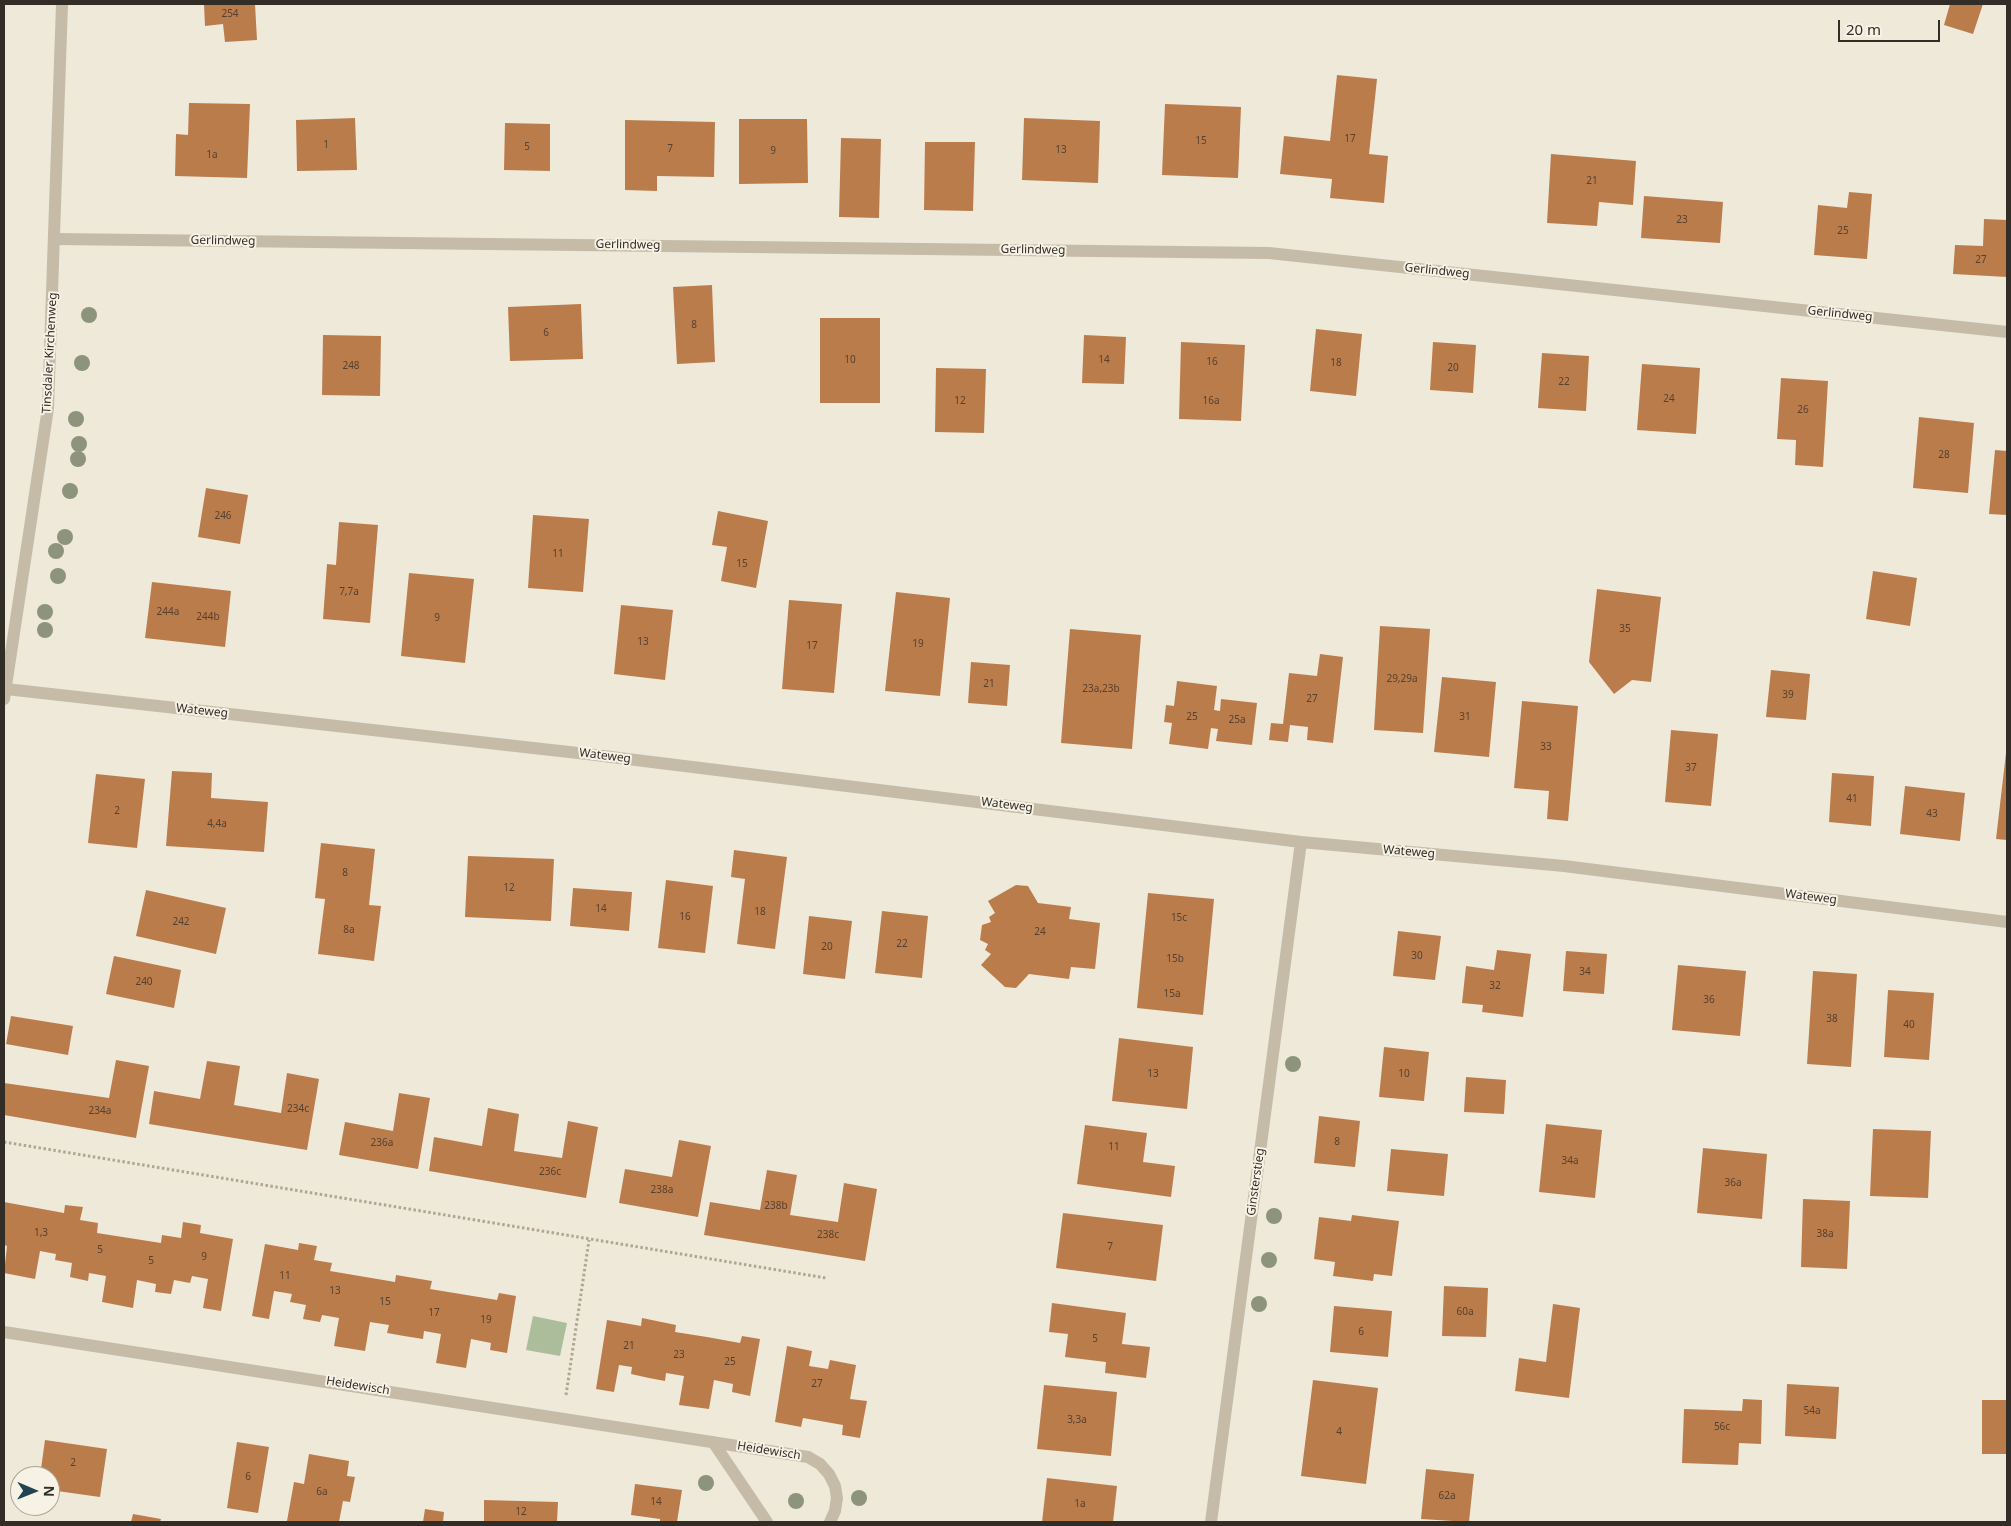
<!DOCTYPE html>
<style>
body{margin:0}
#map{position:relative;width:2011px;height:1526px;overflow:hidden;background:#efe9da;font-family:"Noto Sans",sans-serif}
canvas{display:block}
.frame{position:absolute;inset:0;border:5px solid #332d27;pointer-events:none}
.north{position:absolute;left:10px;top:1466px;width:50px;height:50px;box-sizing:border-box;background:#f7f2e6;border:1px solid #a9a39a;border-radius:50%;rotate:91deg;font-size:14px;font-weight:700;line-height:20px;text-align:center;color:#332d27}
.north::after{content:'';display:block;margin:auto;width:18px;height:22px;background:#204451;clip-path:polygon(50% 0,100% 100%,50% 72%,0 100%)}
.scale{position:absolute;left:1838px;top:20px;width:102px;height:22px;box-sizing:border-box;border:2px solid #332d27;border-top:0;padding-left:6px;font-size:15px;line-height:18px;white-space:nowrap;color:#332d27;-webkit-text-stroke:4px #f7f2e6;paint-order:stroke}
</style>
<div id="map">
<canvas width="2011" height="1526"></canvas>
<div class="frame"></div>
<div class="north">N</div>
<div class="scale">20 m</div>
</div>
<script>
const ctx = document.querySelector('canvas').getContext('2d');
ctx.lineJoin = 'round';
function fill(path, color) {
  ctx.fillStyle = color;
  ctx.fill(path, 'evenodd');
}
function poly(rows) {
  const path = new Path2D();
  for (const r of rows) {
    path.moveTo(r[0], r[1]);
    for (let i = 2; i < r.length; i += 2) path.lineTo(r[i], r[i + 1]);
  }
  return path;
}
function strokePath(path, color, width, dash) {
  ctx.strokeStyle = color;
  ctx.lineWidth = width;
  ctx.lineCap = dash ? 'butt' : 'round';
  ctx.setLineDash(dash || []);
  ctx.stroke(path);
}
function write(font, color, halo, rows, align = 'center') {
  ctx.font = font + ' "Noto Sans",sans-serif';
  ctx.lineWidth = 4;
  ctx.setLineDash([]);
  ctx.textBaseline = 'middle';
  ctx.strokeStyle = halo;
  ctx.fillStyle = color;
  for (const [text, x, y, turn = 0] of rows) {
    ctx.save();
    ctx.translate(x, y);
    ctx.rotate((+turn || 0) * Math.PI / 180);
    ctx.textAlign = isNaN(turn) ? turn : align;
    if (halo) ctx.strokeText(text, 0, 0);
    ctx.fillText(text, 0, 0);
    ctx.restore();
  }
}
const green = poly([
 [533,1316,567,1323,560,1356,526,1350]
]);
const building = poly([
 [204,4,255,4,257,40,225,42,223,24,205,26],
 [1950,4,1983,4,1973,34,1944,25],
 [1337,75,1377,79,1369,154,1388,156,1384,203,1330,198,1332,179,1280,174,1284,136,1330,141],
 [189,103,250,104,247,178,175,176,176,134,188,135],
 [1165,104,1241,107,1238,178,1162,175],
 [355,118,357,170,297,171,296,120],
 [1024,118,1100,121,1098,183,1022,180],
 [739,119,807,119,808,183,739,184],
 [625,120,715,122,714,177,657,176,657,191,625,190],
 [505,123,550,124,550,171,504,170],
 [841,138,881,139,879,218,839,217],
 [925,142,975,142,973,211,924,210],
 [1551,154,1636,161,1633,205,1599,202,1597,226,1547,223],
 [1849,192,1872,194,1867,259,1814,255,1818,205,1847,208],
 [1644,196,1723,202,1720,243,1641,238],
 [1984,219,2007,220,2007,277,1953,274,1955,245,1983,246],
 [712,285,715,362,677,364,673,287],
 [581,304,583,359,510,361,508,307],
 [820,318,880,318,880,403,820,403],
 [1316,329,1362,334,1356,396,1310,391],
 [323,335,381,336,380,396,322,395],
 [1084,335,1126,337,1124,384,1082,383],
 [1181,342,1245,345,1241,421,1179,419],
 [1433,342,1476,345,1473,393,1430,390],
 [1542,353,1589,356,1586,411,1538,408],
 [1642,364,1700,368,1696,434,1637,430],
 [936,368,986,369,984,433,935,432],
 [1781,378,1828,381,1823,467,1795,465,1796,440,1777,439],
 [1919,417,1974,423,1968,493,1913,488],
 [1995,450,2007,451,2007,515,1989,514],
 [206,488,248,495,240,544,198,537],
 [718,511,768,521,756,588,721,581,727,547,712,545],
 [533,515,589,519,583,592,528,588],
 [339,522,378,525,370,623,323,619,327,564,336,565],
 [1873,571,1917,578,1910,626,1866,619],
 [409,573,474,579,465,663,401,656],
 [152,582,231,591,225,647,145,638],
 [1597,589,1661,597,1651,682,1632,680,1614,694,1589,662],
 [896,592,950,598,940,696,885,691],
 [789,600,842,604,834,693,782,689],
 [621,605,673,610,665,680,614,674],
 [1380,626,1430,629,1423,733,1374,730],
 [1070,629,1141,635,1132,749,1061,743],
 [1320,654,1343,657,1333,743,1307,740,1308,727,1290,725,1288,742,1269,740,1271,723,1283,724,1289,673,1317,676],
 [971,662,1010,665,1007,706,968,703],
 [1771,670,1810,674,1806,720,1766,717],
 [1442,677,1496,682,1489,757,1434,752],
 [1177,681,1217,686,1214,710,1220,711,1221,699,1257,703,1252,745,1216,741,1218,729,1211,728,1208,749,1169,744,1172,723,1164,722,1166,705,1174,706],
 [1522,701,1578,706,1568,821,1547,819,1549,791,1514,788],
 [1671,730,1718,734,1711,806,1665,802],
 [2006,753,2007,753,2007,840,1996,839],
 [172,771,212,773,211,798,268,802,264,852,166,846],
 [1832,773,1874,776,1871,826,1829,822],
 [96,774,145,779,137,848,88,843],
 [1905,786,1965,793,1960,841,1900,834],
 [321,843,375,849,369,905,381,906,374,961,318,954,325,899,315,898],
 [734,850,787,857,775,949,737,944,745,879,731,877],
 [468,856,554,859,551,921,465,917],
 [666,880,713,886,705,953,658,948],
 [1016,885,1028,886,1038,903,1071,907,1069,919,1100,923,1095,969,1071,967,1069,979,1029,974,1016,988,1005,987,981,965,991,954,985,950,988,944,980,940,982,925,991,922,989,917,995,913,988,901],
 [573,888,632,892,629,931,570,926],
 [146,890,226,908,216,954,136,936],
 [1148,893,1214,899,1203,1015,1137,1008],
 [882,911,928,916,922,978,875,973],
 [809,916,852,921,845,979,803,974],
 [1398,931,1441,936,1435,980,1393,976],
 [1497,950,1531,954,1523,1017,1482,1012,1483,1005,1462,1003,1466,966,1494,970],
 [1566,951,1607,954,1604,994,1563,991],
 [114,956,181,970,174,1008,106,994],
 [1678,965,1746,971,1740,1036,1672,1030],
 [1813,971,1857,974,1851,1067,1807,1064],
 [1888,990,1934,993,1929,1060,1884,1057],
 [11,1016,73,1026,68,1055,6,1044],
 [1119,1038,1193,1047,1187,1109,1112,1101],
 [1384,1047,1429,1052,1424,1101,1379,1097],
 [116,1060,149,1066,136,1138,4,1115,4,1083,109,1098],
 [207,1061,240,1066,234,1105,281,1113,287,1073,319,1079,307,1150,149,1124,154,1091,200,1099],
 [1466,1077,1506,1080,1504,1114,1464,1112],
 [399,1093,430,1098,418,1169,339,1155,345,1122,393,1131],
 [488,1108,519,1114,514,1151,562,1158,568,1121,598,1127,586,1198,429,1171,434,1137,482,1146],
 [1319,1116,1360,1121,1355,1167,1314,1163],
 [1546,1124,1602,1130,1595,1198,1539,1192],
 [1085,1125,1147,1133,1143,1162,1175,1166,1171,1197,1077,1184],
 [1873,1129,1931,1131,1928,1198,1870,1196],
 [679,1140,711,1146,698,1217,619,1203,625,1169,672,1177],
 [1703,1148,1767,1154,1762,1219,1697,1213],
 [1391,1149,1448,1154,1444,1196,1387,1191],
 [767,1170,797,1175,790,1215,838,1222,844,1183,877,1189,865,1261,704,1235,710,1202,760,1210],
 [1803,1199,1850,1201,1847,1269,1801,1267],
 [4,1202,64,1213,65,1205,83,1207,80,1220,98,1223,97,1233,161,1243,162,1235,181,1238,183,1222,201,1225,200,1233,233,1239,221,1311,203,1308,208,1279,192,1276,190,1283,174,1280,171,1294,155,1292,156,1284,137,1280,133,1308,102,1302,106,1276,89,1273,88,1281,70,1277,72,1263,55,1260,56,1254,40,1251,35,1279,4,1273,7,1246,4,1245],
 [1063,1213,1163,1225,1156,1281,1056,1268],
 [1352,1215,1399,1221,1392,1276,1374,1274,1373,1281,1333,1276,1335,1262,1314,1259,1319,1217,1351,1221],
 [299,1243,317,1246,314,1260,332,1263,330,1271,395,1282,396,1275,432,1281,430,1289,497,1300,499,1293,516,1296,507,1353,490,1350,491,1343,471,1339,466,1368,436,1363,441,1334,424,1331,423,1339,404,1336,387,1333,389,1325,370,1322,365,1351,334,1346,339,1318,322,1315,320,1322,303,1319,306,1305,290,1302,292,1294,274,1291,269,1319,252,1316,265,1244,298,1250],
 [1444,1286,1488,1288,1486,1337,1442,1336],
 [1052,1303,1126,1313,1122,1344,1150,1347,1146,1378,1105,1373,1106,1362,1065,1357,1068,1334,1049,1332],
 [1553,1304,1580,1308,1569,1398,1515,1391,1519,1358,1546,1362],
 [1334,1306,1392,1311,1388,1357,1330,1352],
 [642,1318,676,1325,675,1332,707,1337,740,1343,742,1336,760,1339,750,1396,732,1392,733,1384,714,1380,709,1409,679,1405,684,1376,666,1373,665,1381,649,1378,631,1374,632,1367,619,1365,614,1392,596,1389,607,1320,641,1326],
 [787,1346,812,1351,809,1366,828,1369,830,1360,856,1365,850,1399,867,1401,860,1438,842,1435,843,1425,803,1418,801,1427,775,1422],
 [1313,1380,1378,1388,1366,1484,1301,1476],
 [1787,1384,1839,1387,1836,1439,1785,1436],
 [1044,1385,1117,1392,1111,1456,1037,1449],
 [1743,1399,1762,1400,1761,1444,1739,1443,1738,1465,1682,1463,1684,1409,1742,1411],
 [1982,1400,2007,1400,2007,1454,1982,1454],
 [45,1440,107,1449,100,1497,50,1490,50,1476,40,1476],
 [237,1442,269,1447,258,1513,227,1508],
 [309,1454,349,1461,347,1476,355,1477,350,1502,343,1501,339,1522,287,1521,294,1482,304,1484],
 [1426,1469,1474,1474,1469,1522,1421,1519],
 [1047,1478,1117,1486,1113,1522,1042,1522],
 [635,1484,682,1490,677,1522,660,1522,660,1519,631,1515],
 [484,1500,558,1502,557,1522,484,1522],
 [425,1509,444,1512,443,1522,423,1522],
 [133,1514,161,1519,160,1522,131,1522]
]);
const path = poly([
 [4,1142,826,1278],
 [566,1395,589,1240]
]);
const minor = poly([
 [55,239,1269,253,2007,332],
 [6,689,587,754,1301,842,1564,866,2007,922],
 [4,1332,808,1457,820,1464,829,1474,835,1486,837,1498,835,1511,830,1522],
 [713,1442,767,1522],
 [1211,1522,1301,842]
]);
const tertiary = poly([
 [4,699,48,408,62,4]
]);
const trees = [
 [89,315],
 [82,363],
 [76,419],
 [79,444],
 [78,459],
 [70,491],
 [65,537],
 [56,551],
 [58,576],
 [45,612],
 [45,630],
 [1293,1064],
 [1274,1216],
 [1269,1260],
 [1259,1304],
 [706,1483],
 [859,1498],
 [796,1501]
];
const numberNames = [
 ["254",230,14],
 ["17",1350,139],
 ["15",1201,141],
 ["1",326,145],
 ["5",527,147],
 ["7",670,149],
 ["13",1061,150],
 ["9",773,151],
 ["1a",212,155],
 ["21",1592,181],
 ["23",1682,220],
 ["25",1843,231],
 ["27",1981,260],
 ["8",694,325],
 ["6",546,333],
 ["10",850,360],
 ["14",1104,360],
 ["16",1212,362],
 ["18",1336,363],
 ["248",351,366],
 ["20",1453,368],
 ["22",1564,382],
 ["24",1669,399],
 ["12",960,401],
 ["16a",1211,401],
 ["26",1803,410],
 ["28",1944,455],
 ["246",223,516],
 ["11",558,554],
 ["15",742,564],
 ["7,7a",349,592],
 ["244a",168,612],
 ["244b",208,617],
 ["9",437,618],
 ["35",1625,629],
 ["13",643,642],
 ["19",918,644],
 ["17",812,646],
 ["29,29a",1402,679],
 ["21",989,684],
 ["23a,23b",1101,689],
 ["39",1788,695],
 ["27",1312,699],
 ["25",1192,717],
 ["31",1465,717],
 ["25a",1237,720],
 ["33",1546,747],
 ["37",1691,768],
 ["41",1852,799],
 ["2",117,811],
 ["43",1932,814],
 ["4,4a",217,824],
 ["8",345,873],
 ["12",509,888],
 ["14",601,909],
 ["18",760,912],
 ["16",685,917],
 ["15c",1179,918],
 ["242",181,922],
 ["8a",349,930],
 ["24",1040,932],
 ["22",902,944],
 ["20",827,947],
 ["30",1417,956],
 ["15b",1175,959],
 ["34",1585,972],
 ["240",144,982],
 ["32",1495,986],
 ["15a",1172,994],
 ["36",1709,1000],
 ["38",1832,1019],
 ["40",1909,1025],
 ["13",1153,1074],
 ["10",1404,1074],
 ["234c",298,1109],
 ["234a",100,1111],
 ["8",1337,1142],
 ["236a",382,1143],
 ["11",1114,1147],
 ["34a",1570,1161],
 ["236c",550,1172],
 ["36a",1733,1183],
 ["238a",662,1190],
 ["238b",776,1206],
 ["1,3",41,1233],
 ["38a",1825,1234],
 ["238c",828,1235],
 ["7",1110,1247],
 ["5",100,1250],
 ["9",204,1257],
 ["5",151,1261],
 ["11",285,1276],
 ["13",335,1291],
 ["15",385,1302],
 ["60a",1465,1312],
 ["17",434,1313],
 ["19",486,1320],
 ["6",1361,1332],
 ["5",1095,1339],
 ["21",629,1346],
 ["23",679,1355],
 ["25",730,1362],
 ["27",817,1384],
 ["54a",1812,1411],
 ["3,3a",1077,1420],
 ["56c",1722,1427],
 ["4",1339,1432],
 ["2",73,1463],
 ["6",248,1477],
 ["6a",322,1492],
 ["62a",1447,1496],
 ["14",656,1502],
 ["1a",1080,1504],
 ["12",521,1512]
];
const streetNames = [
 ["Gerlindweg",223,241,1],
 ["Gerlindweg",628,245,1],
 ["Gerlindweg",1033,250,1],
 ["Gerlindweg",1437,271,6],
 ["Gerlindweg",1840,314,6],
 ["Tinsdaler Kirchenweg",50,353,-87],
 ["Wateweg",202,711,6],
 ["Wateweg",605,756,7],
 ["Wateweg",1007,805,7],
 ["Wateweg",1409,852,5],
 ["Wateweg",1811,897,7],
 ["Ginsterstieg",1256,1182,-82],
 ["Heidewisch",358,1386,9],
 ["Heidewisch",769,1451,9]
];
fill(green, '#abbd9b');
fill(building, '#bb7c4c');
strokePath(path, '#b1a592', 3, [2.5, 2.5]);
strokePath(minor, '#c6bba7', 12);
strokePath(tertiary, '#c6bba7', 12);
ctx.fillStyle = '#8d947b';
for (const [x, y] of trees) {
  ctx.beginPath();
  ctx.arc(x, y, 8, 0, 2 * Math.PI);
  ctx.fill();
}
write('10px', '#554130', null, numberNames);
write('12px', '#332d27', '#f7f2e6', streetNames);
</script>
